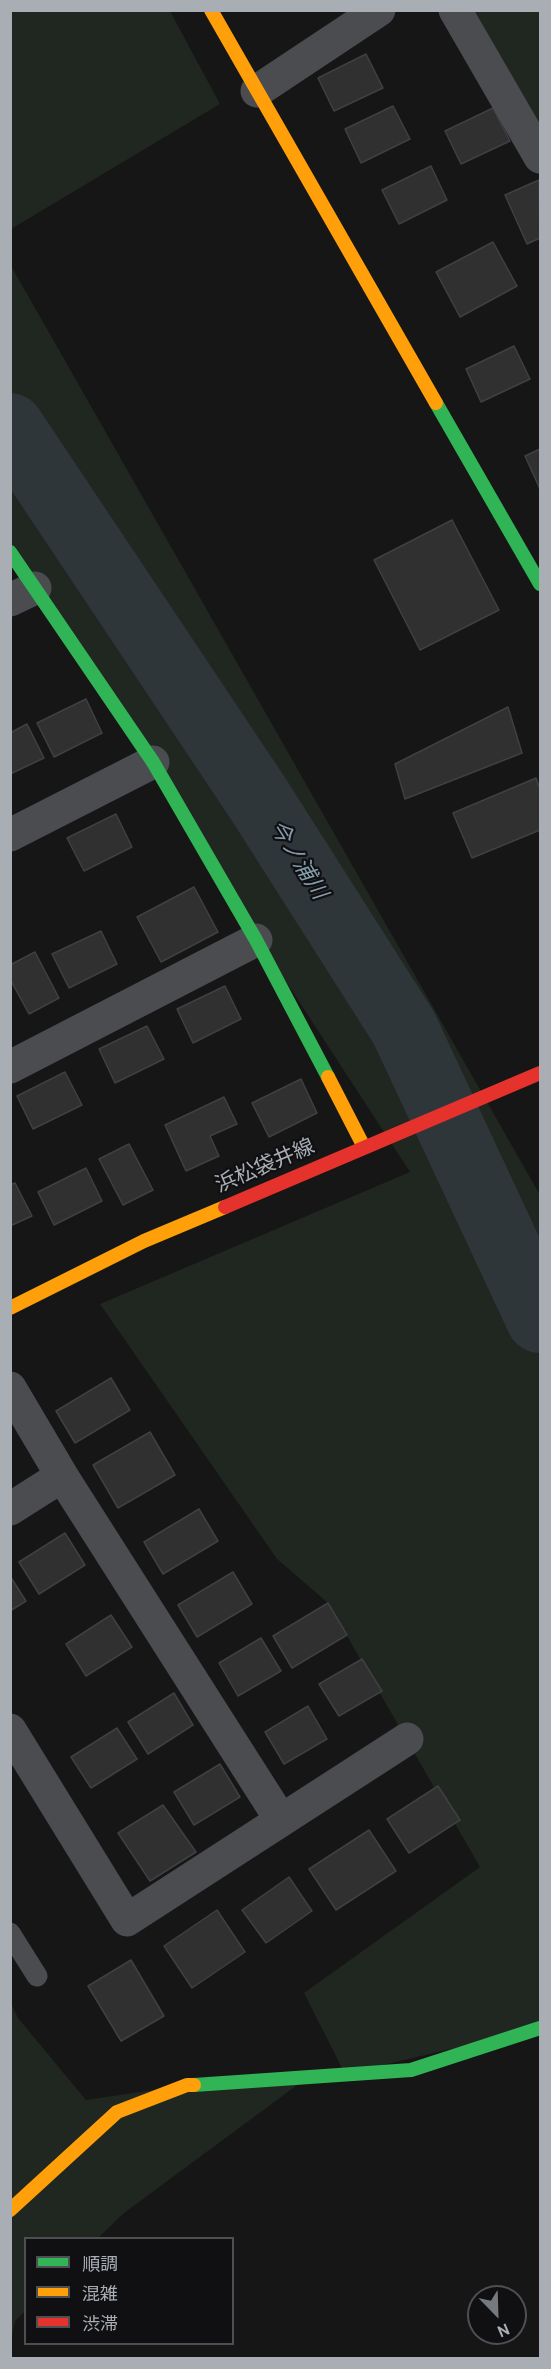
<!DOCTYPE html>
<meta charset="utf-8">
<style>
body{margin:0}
#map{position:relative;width:551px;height:2369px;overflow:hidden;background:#161616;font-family:Cabin,"Noto Sans JP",sans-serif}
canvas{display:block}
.frame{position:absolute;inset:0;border:12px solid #a9aeb5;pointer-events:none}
.legend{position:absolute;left:24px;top:2237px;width:210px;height:108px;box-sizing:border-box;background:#101012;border:2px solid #4d4f53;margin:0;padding:8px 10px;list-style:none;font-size:18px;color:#a9aeb5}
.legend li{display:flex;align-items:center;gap:12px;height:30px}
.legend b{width:30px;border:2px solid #4d4f53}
.north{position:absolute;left:467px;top:2285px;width:60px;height:60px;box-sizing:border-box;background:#101012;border:2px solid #4d4f53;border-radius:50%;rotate:157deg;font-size:16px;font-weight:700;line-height:24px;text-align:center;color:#a9aeb5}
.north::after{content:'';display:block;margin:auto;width:21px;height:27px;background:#76797d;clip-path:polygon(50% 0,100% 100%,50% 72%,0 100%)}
</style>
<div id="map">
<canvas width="551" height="2369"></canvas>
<div class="frame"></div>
<ul class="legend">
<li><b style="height:8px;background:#30b455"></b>順調</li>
<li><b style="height:8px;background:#ff9f0a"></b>混雑</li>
<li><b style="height:8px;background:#e5322d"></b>渋滞</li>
</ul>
<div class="north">N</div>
</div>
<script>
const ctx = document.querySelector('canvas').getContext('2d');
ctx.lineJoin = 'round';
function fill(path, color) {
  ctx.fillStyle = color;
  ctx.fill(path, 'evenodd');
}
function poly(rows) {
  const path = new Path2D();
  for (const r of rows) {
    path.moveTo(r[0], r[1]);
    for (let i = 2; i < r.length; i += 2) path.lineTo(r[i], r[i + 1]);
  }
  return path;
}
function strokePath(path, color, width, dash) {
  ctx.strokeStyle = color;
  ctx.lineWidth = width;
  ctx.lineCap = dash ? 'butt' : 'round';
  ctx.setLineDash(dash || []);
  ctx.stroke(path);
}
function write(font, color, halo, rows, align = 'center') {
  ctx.font = font + ' Cabin,"Noto Sans JP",sans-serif';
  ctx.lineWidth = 4.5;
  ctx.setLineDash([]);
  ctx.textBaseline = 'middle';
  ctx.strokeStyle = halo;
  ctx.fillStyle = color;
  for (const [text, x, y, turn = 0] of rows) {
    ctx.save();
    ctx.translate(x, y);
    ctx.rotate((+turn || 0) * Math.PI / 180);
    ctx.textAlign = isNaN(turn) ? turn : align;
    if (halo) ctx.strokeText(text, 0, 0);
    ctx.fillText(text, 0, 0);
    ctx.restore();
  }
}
const green = poly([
 [10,11,170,11,220,104,11,229],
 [456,11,540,11,540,148],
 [10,264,540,1195,540,2028,345,2074,304,1993,480,1867,328,1603,277,1559,100,1304,410,1172,11,559],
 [11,2003,18,2018,86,2100,187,2085,304,2080,124,2213,98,2238,26,2238,25,2311,15,2321,11,2340]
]);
const river = poly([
 [10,427,259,800,404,1028,540,1319]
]);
const building = poly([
 [366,54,383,88,334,111,318,78,366,54],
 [393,106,410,139,361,163,345,129,393,106],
 [493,108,510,141,461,164,445,131,493,108],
 [431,166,447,200,399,224,382,190,431,166],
 [539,180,540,238,527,244,505,195,539,180],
 [493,242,517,286,460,317,436,272,493,242],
 [514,346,530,379,481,402,466,369,514,346],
 [540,449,540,489,525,456,540,449],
 [452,520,499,610,420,650,374,560,452,520],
 [86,699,102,733,54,757,37,723,86,699],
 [508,707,522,753,405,799,395,764,508,707],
 [27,724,44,758,10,774,10,733,27,724],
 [536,778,540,789,540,830,472,858,453,813,536,778],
 [116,814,132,847,84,871,67,838,116,814],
 [194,887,218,932,161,962,137,917,194,887],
 [101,931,117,964,69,988,52,954,101,931],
 [35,952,59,998,29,1014,10,979,10,965,35,952],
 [225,986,241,1019,193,1043,177,1009,225,986],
 [147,1026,164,1059,115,1083,99,1049,147,1026],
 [65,1072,82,1105,33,1129,17,1096,65,1072],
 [301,1079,317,1113,269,1137,252,1103,301,1079],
 [224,1097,237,1124,210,1136,219,1156,186,1171,165,1125,224,1097],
 [129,1144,153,1190,123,1205,99,1159,129,1144],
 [86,1168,102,1201,54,1225,38,1192,86,1168],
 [15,1183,32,1216,10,1226,10,1185,15,1183],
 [111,1378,130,1410,75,1443,56,1411,111,1378],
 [150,1432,175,1475,118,1508,93,1465,150,1432],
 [199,1509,218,1541,163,1574,144,1542,199,1509],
 [65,1533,85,1565,39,1594,19,1562,65,1533],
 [233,1572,252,1604,197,1637,178,1605,233,1572],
 [10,1576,26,1601,10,1611,10,1576],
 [328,1603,347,1635,292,1668,273,1636,328,1603],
 [111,1615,132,1647,86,1676,66,1644,111,1615],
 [261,1638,281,1671,238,1696,219,1663,261,1638],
 [362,1659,382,1691,339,1716,319,1684,362,1659],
 [174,1693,193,1725,148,1754,128,1722,174,1693],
 [308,1706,327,1739,284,1764,265,1732,308,1706],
 [117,1728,137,1759,91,1788,71,1757,117,1728],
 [220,1764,240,1797,194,1825,174,1792,220,1764],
 [438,1786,460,1820,409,1853,387,1819,438,1786],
 [163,1805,196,1852,150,1881,118,1833,163,1805],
 [369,1830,396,1871,336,1910,309,1869,369,1830],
 [289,1877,312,1911,266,1943,242,1910,289,1877],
 [217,1910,245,1952,192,1988,164,1946,217,1910],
 [131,1960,164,2016,121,2041,88,1986,131,1960]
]);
const lane = poly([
 [10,1933,37,1976]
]);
const street = poly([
 [455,10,540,157],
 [257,91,379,10],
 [10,600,35,588],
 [10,835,153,762],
 [10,1067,256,940],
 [10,1388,62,1476,281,1820],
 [10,1509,62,1476],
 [10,1730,127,1920,407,1739]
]);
const fast = poly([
 [436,403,540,584],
 [10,552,153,762,256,940,328,1077],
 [194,2085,411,2070,540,2028]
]);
const slow = poly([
 [211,10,436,403],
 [328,1077,364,1147],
 [10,1308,144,1241,225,1207],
 [10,2210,117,2112,187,2085,194,2085]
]);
const jam = poly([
 [225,1207,540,1073]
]);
const streetNames = [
 ["浜松袋井線",265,1166,-23]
];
const waterNames = [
 ["今ノ浦川",298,860,58]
];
fill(green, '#202620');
strokePath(river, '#2e363a', 68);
fill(building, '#303031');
strokePath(building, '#3f4042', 1.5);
strokePath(lane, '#4b4c4f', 21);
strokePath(street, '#4b4c4f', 33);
strokePath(fast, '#30b455', 14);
strokePath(slow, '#ff9f0a', 14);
strokePath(jam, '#e5322d', 14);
write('21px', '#a9aeb5', '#101012', streetNames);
write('italic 22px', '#849dac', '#101012', waterNames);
</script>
